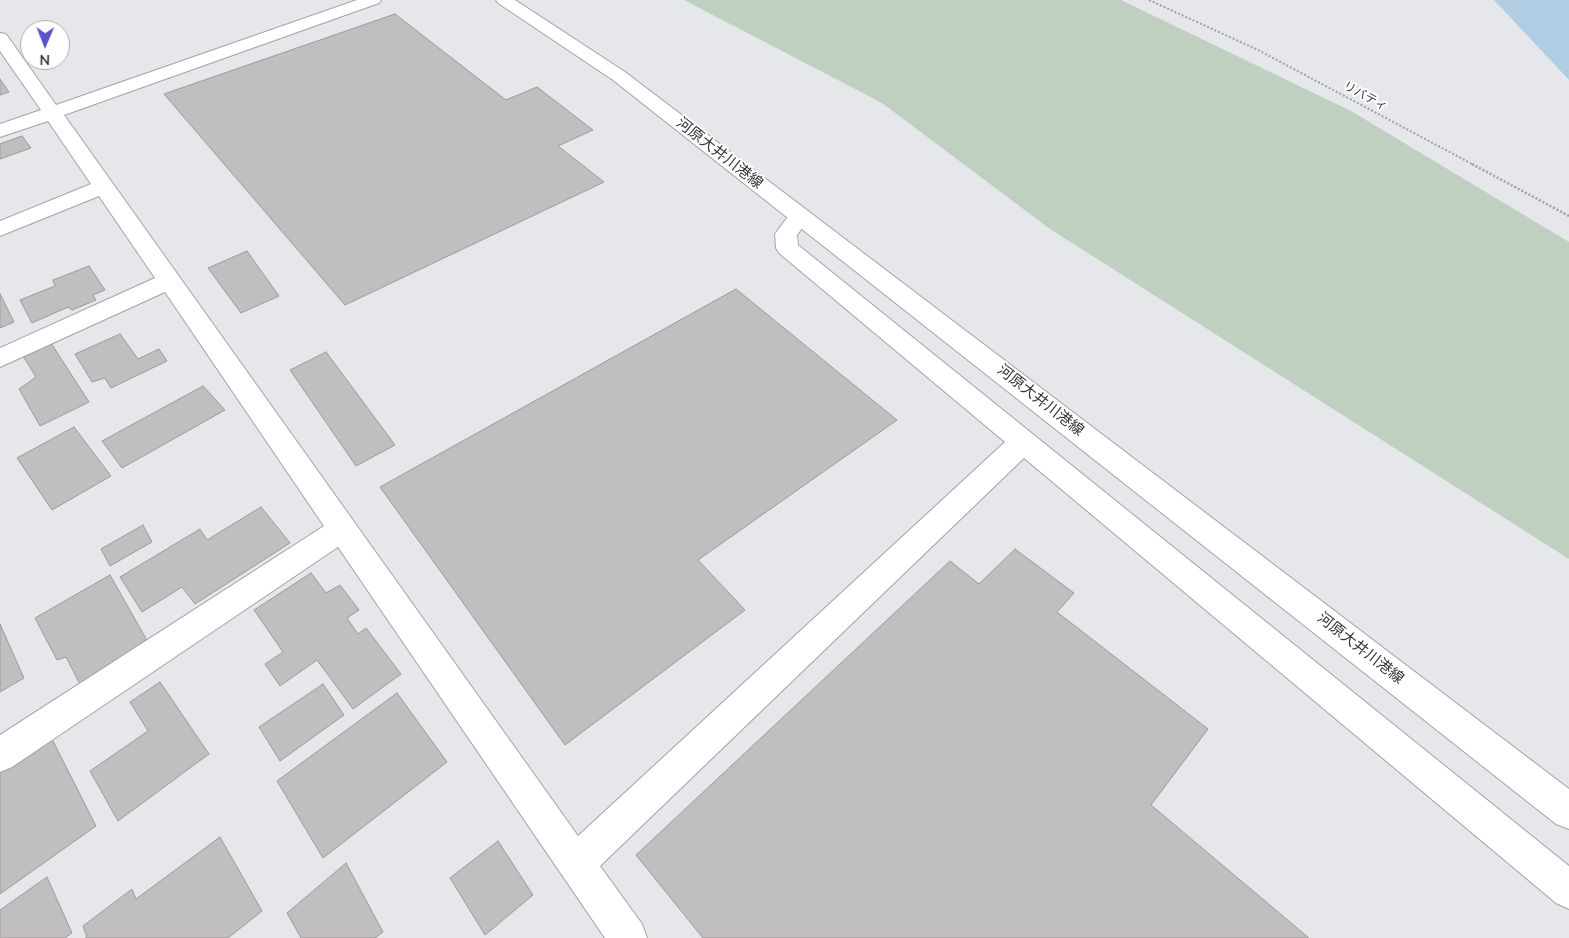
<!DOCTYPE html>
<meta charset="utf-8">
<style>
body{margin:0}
#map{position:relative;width:1569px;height:938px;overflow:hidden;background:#e6e7eb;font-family:"Nunito Sans",sans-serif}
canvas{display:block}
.north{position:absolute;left:20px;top:20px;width:50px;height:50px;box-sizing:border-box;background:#fff;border:1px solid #aeaeaf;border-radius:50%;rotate:181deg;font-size:14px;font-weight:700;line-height:20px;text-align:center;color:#343436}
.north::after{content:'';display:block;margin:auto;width:18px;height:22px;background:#5d53cb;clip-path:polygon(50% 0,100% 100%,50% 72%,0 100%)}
</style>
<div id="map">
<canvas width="1569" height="938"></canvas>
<div class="north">N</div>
</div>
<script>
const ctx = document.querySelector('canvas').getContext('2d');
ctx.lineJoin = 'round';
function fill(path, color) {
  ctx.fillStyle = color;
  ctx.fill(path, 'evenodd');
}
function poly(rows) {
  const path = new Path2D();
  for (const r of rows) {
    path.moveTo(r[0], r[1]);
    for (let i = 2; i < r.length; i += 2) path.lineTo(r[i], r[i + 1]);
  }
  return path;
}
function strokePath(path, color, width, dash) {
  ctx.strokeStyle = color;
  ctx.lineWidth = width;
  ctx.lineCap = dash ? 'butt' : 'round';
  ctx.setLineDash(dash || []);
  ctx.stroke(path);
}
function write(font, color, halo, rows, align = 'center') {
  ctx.font = font + ' "Nunito Sans","Noto Sans JP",sans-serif';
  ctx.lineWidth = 4;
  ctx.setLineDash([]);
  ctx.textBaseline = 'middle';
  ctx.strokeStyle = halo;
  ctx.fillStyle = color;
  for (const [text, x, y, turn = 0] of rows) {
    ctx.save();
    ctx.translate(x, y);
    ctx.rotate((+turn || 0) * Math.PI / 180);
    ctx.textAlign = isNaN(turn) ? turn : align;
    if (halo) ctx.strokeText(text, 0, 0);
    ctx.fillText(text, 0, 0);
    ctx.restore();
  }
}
const green = poly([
 [684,0,1121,0,1351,111,1569,242,1569,559,1050,229,882,103]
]);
const water = poly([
 [1494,0,1569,0,1569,80]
]);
const building = poly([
 [395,14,506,100,537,87,593,130,558,146,604,182,345,305,164,94,395,14],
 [0,79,9,92,0,95,0,79],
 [22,136,31,148,0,159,0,144,22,136],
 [247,251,279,296,241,313,208,268,247,251],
 [89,266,105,290,93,295,96,300,72,310,68,307,32,323,20,300,55,286,53,280,89,266],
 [736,289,897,420,698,560,745,610,565,745,380,487,736,289],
 [0,294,14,322,0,328,0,294],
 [120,334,138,359,159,349,167,361,111,388,105,378,92,382,75,354,120,334],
 [51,343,89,402,40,426,19,389,36,377,23,356,51,343],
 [326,352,395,445,356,466,290,370,326,352],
 [203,386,225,410,122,468,102,441,203,386],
 [74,427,111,476,52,510,17,458,74,427],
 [261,507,290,543,195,604,182,587,142,612,120,577,200,529,207,540,261,507],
 [143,525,152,542,110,566,101,549,143,525],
 [1015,549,1074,593,1057,612,1208,729,1151,805,1309,938,703,938,636,855,950,561,979,584,1015,549],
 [311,573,326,593,340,585,359,610,347,618,358,634,366,628,401,674,353,709,317,660,280,686,265,664,283,652,254,610,311,573],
 [110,575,149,644,81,686,66,657,57,660,35,618,110,575],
 [0,624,24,678,0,692,0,624],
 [160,682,209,754,118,821,90,771,148,731,130,702,160,682],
 [323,684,344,715,280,761,259,727,323,684],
 [397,693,447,762,323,858,277,781,397,693],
 [52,739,96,826,0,894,0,773,52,739],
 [220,837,262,911,228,938,85,938,87,937,83,926,132,889,136,899,220,837],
 [498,841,533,895,485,935,450,878,498,841],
 [346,863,383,932,375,938,301,938,287,913,346,863],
 [47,877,72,933,65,938,0,938,0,910,47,877]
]);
const pathFar1 = poly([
 [1149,0,1258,50,1474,165]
]);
const path = poly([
 [1472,164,1569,216]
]);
const street = poly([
 [357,0,381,0,379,3,64,115,578,836,1005,442,779,253,776,248,775,234,792,211,800,209,808,211,811,216,797,235,798,245,1569,866,1569,909,1556,903,1024,458,600,866,642,924,647,938,605,938,338,547,12,767,0,772,0,735,324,526,165,292,0,367,0,348,155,278,99,196,0,236,0,221,91,184,48,121,0,137,0,124,41,110,0,51,0,33,6,34,56,105,357,0]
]);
const secondary = poly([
 [496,0,515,0,625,72,1569,789,1569,829,1556,824,613,80,498,3,496,0]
]);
const farStreetnames = [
 ["リバティ",1365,97,28]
];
const streetNames = [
 ["河原大井川港線",719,154,38],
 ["河原大井川港線",1040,401,38],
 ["河原大井川港線",1360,649,38]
];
fill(green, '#c0d0c0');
fill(water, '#b0cde4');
fill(building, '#c1bec0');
strokePath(building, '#9d999b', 1);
strokePath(street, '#a1a2a6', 2);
strokePath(secondary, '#a1a2a6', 2);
strokePath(pathFar1, '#a0a1a4', 2, [2, 2]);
strokePath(path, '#a0a1a4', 2.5, [2, 2]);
fill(street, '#fff');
fill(secondary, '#fff');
write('12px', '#343436', '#fff', farStreetnames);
write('15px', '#343436', '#fff', streetNames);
</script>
